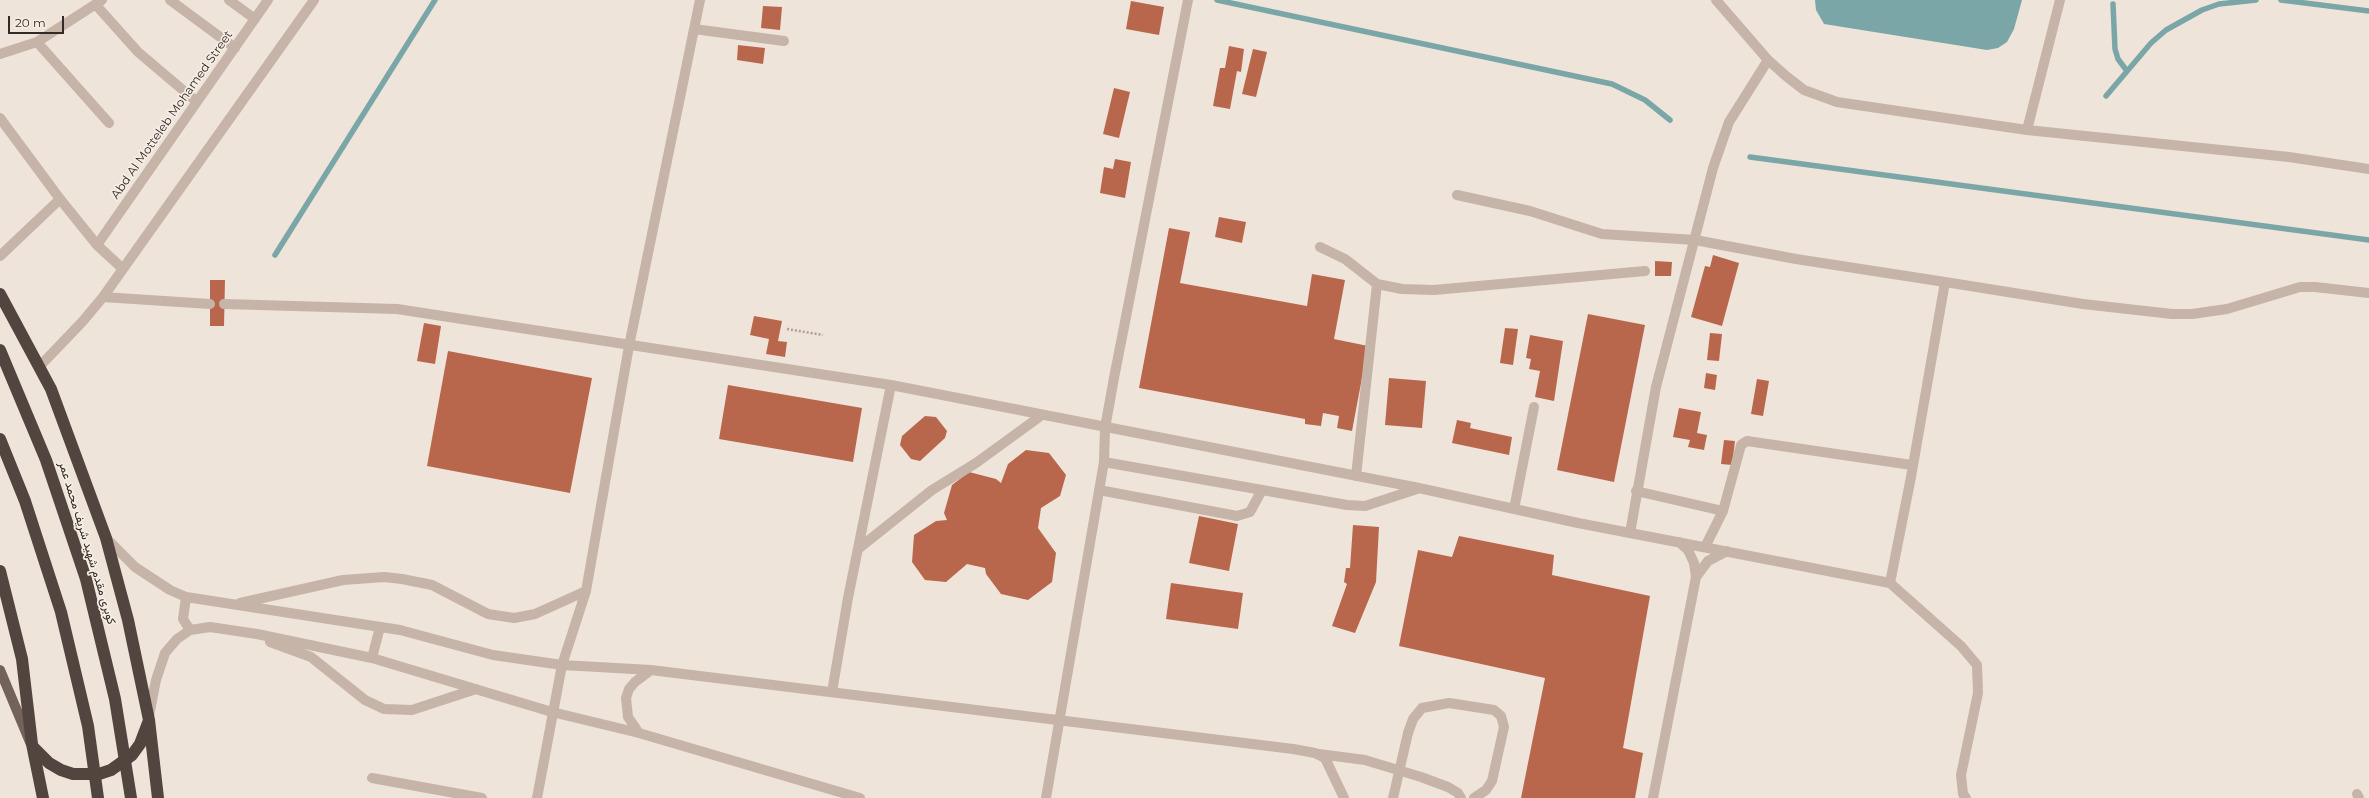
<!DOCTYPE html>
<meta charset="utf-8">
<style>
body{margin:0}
#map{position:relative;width:2369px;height:798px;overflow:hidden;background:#eee4d9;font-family:Montserrat,sans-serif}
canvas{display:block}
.scale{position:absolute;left:8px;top:16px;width:56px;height:18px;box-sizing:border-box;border:2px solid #322a26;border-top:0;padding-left:5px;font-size:12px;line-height:14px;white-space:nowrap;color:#322a26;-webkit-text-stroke:3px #f6eee5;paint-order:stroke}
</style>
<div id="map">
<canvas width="2369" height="798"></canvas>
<div class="scale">20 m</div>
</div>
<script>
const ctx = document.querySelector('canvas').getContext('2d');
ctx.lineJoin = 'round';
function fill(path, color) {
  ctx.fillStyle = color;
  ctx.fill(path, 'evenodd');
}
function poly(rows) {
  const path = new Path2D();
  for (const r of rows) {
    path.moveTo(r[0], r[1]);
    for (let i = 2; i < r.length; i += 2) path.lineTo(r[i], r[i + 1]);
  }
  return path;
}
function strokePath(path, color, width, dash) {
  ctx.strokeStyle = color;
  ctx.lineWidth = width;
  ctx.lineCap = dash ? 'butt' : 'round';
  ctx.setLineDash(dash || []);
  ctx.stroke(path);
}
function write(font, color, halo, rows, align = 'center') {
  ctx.font = font + ' Montserrat,Vazirmatn,sans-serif';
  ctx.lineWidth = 3.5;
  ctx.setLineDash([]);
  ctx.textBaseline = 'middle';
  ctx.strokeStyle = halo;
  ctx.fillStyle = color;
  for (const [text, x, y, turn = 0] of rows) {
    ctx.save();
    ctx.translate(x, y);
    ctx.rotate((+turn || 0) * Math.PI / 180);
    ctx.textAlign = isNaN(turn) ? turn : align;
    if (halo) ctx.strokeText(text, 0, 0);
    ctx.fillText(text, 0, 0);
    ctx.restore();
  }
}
const water = poly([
 [1815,0,2022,0,2014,29,2007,42,1998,48,1987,50,1824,24,1816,10]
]);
const stream = poly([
 [1217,0,1612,84,1645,100,1670,120],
 [2281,0,2369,11],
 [2113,4,2115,49,2118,59,2127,71],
 [2106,96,2151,43,2166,30,2202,10,2219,4,2256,0],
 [1750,157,2369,240],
 [275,255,435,0]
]);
const building = poly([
 [1131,1,1164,7,1159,35,1126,29],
 [763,6,782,7,780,30,761,28],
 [738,45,765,48,763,64,737,60],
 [1229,46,1244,49,1241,72,1237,71,1230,109,1213,106,1220,68,1225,68],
 [1253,49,1267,52,1256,97,1242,94],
 [1114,88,1130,92,1119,138,1103,134],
 [1115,159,1131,162,1125,198,1100,193,1104,167,1113,169],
 [1219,217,1246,222,1242,243,1215,237],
 [1169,228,1190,232,1180,283,1307,306,1312,274,1345,280,1334,339,1368,346,1352,431,1337,428,1339,416,1323,413,1321,426,1305,424,1305,419,1139,388],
 [1713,255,1739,263,1722,326,1691,317,1705,266,1710,267],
 [1655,261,1672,262,1671,276,1655,276],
 [210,280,225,280,224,326,210,326],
 [1588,314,1645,325,1614,482,1557,470],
 [754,316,782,321,778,341,787,342,785,357,766,354,769,339,750,335],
 [424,323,441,326,435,364,417,361],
 [1505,328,1518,329,1513,365,1500,363],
 [1710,333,1722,334,1719,361,1707,360],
 [1530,335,1563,341,1554,401,1535,397,1540,371,1529,369,1531,359,1526,358],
 [448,351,592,378,570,493,427,466],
 [1706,373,1717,375,1715,390,1704,388],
 [1389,378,1426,381,1422,428,1385,425],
 [1757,379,1769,381,1763,416,1751,414],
 [728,385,862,408,853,462,719,439],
 [1679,408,1701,412,1697,433,1707,435,1704,450,1688,447,1690,440,1673,437],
 [925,416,936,417,947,431,945,438,920,461,911,459,900,445,902,436],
 [1457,420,1471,423,1470,428,1512,437,1509,455,1452,443],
 [1724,440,1735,441,1732,465,1721,464],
 [1026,450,1049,453,1066,475,1060,496,1041,508,1038,528,1056,553,1052,582,1028,600,1001,594,986,574,985,568,967,564,946,582,925,580,912,562,914,535,936,521,947,520,944,513,952,485,969,472,996,479,1001,483,1008,464],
 [1199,516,1238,524,1229,571,1189,563],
 [1353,525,1379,527,1376,582,1355,633,1332,626,1347,584,1344,582,1346,568,1350,568],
 [1459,536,1554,555,1552,575,1650,596,1623,748,1643,753,1635,798,1521,798,1545,678,1399,646,1418,550,1452,557],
 [1171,583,1243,593,1238,629,1166,619]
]);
const path = poly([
 [787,329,823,335]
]);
const minor = poly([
 [170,0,235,48],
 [229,0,255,19],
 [1716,0,1768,60,1786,76,1804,90,1837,102,2027,130,2289,157,2369,169],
 [96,5,138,52,197,102],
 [694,29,784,41],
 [37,42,109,123],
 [0,54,37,42,102,0],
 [0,118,60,199,97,245,123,269],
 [2027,130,2060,0],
 [1457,195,1530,211,1602,234,1695,240,1796,259,1945,282,2083,304,2172,314,2192,314,2227,309,2300,287,2315,287,2369,293],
 [97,245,268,0],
 [1320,247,1345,259,1377,284,1402,289,1434,290,1645,271],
 [0,256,60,199],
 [103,297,210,304],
 [224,304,397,309,891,385,1419,488,1578,523,1890,583,1961,646,1977,665,1978,693,1961,775,1963,794,1966,798],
 [39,367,83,321,103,297,314,0],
 [1104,462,1347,505,1365,506,1417,489],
 [1356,476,1377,284],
 [1099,490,1237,516,1250,512,1262,490],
 [1636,491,1723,511],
 [1514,509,1534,407],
 [1630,533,1656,387,1713,168,1729,122,1768,60],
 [106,538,135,567,170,590,186,597,400,630,493,655,562,665,651,670,1293,749,1315,753,1325,758,1344,798],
 [1679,542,1688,550,1694,563,1696,577],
 [1705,547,1723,511,1741,445,1747,441,1912,465],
 [858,549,932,490,976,463,1042,415],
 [1890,583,1911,477,1945,282],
 [186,597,183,619,190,630],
 [240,603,343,580,384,577,402,579,432,585,488,614,514,618,535,614,586,591],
 [270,642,311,657,365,700,384,709,412,710,476,689],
 [372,658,380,627],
 [832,692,848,598,891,385],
 [149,716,156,680,165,653,177,639,190,630,210,627,257,634,372,658,552,712,639,733,860,798],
 [639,733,628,717,626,698,629,689,635,682,651,670],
 [1319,754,1365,760,1421,777,1448,787,1458,793,1461,798],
 [372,778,482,798],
 [2357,794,2359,798],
 [537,798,562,665,586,591,629,346,700,0],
 [1046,798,1104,462,1105,428,1114,378,1188,0],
 [1393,798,1408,733,1413,719,1422,708,1449,703,1494,710,1501,716,1504,727,1492,781,1486,790,1474,798],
 [1653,798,1696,577,1708,561,1727,551]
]);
const major = poly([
 [0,670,30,742]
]);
const highway = poly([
 [0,294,51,389,106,538,128,620,149,720,158,798],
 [0,571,22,659,32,744,43,798],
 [33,747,49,763,61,770,73,774,99,774,111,770,132,755,140,744,148,723]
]);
const highwayBridge = poly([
 [0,350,46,460,86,579,115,699,131,798],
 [0,439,25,501,61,612,88,726,98,798]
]);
const streetNames = [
 ["Abd Al Motteleb Mohamed Street",172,115,-55],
 ["كوبرى مقدم شهيد شريف محمد عمر",87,543,73]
];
fill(water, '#7ba6a8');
strokePath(stream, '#7ba6a8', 5.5);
fill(building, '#b9674c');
strokePath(path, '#b09f91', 2.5, [2, 2]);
strokePath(minor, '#c5b4a7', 10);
strokePath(major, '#726259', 10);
strokePath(highway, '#52443e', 12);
strokePath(highwayBridge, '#52443e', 12);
write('12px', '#322a26', '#f6eee5', streetNames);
</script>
